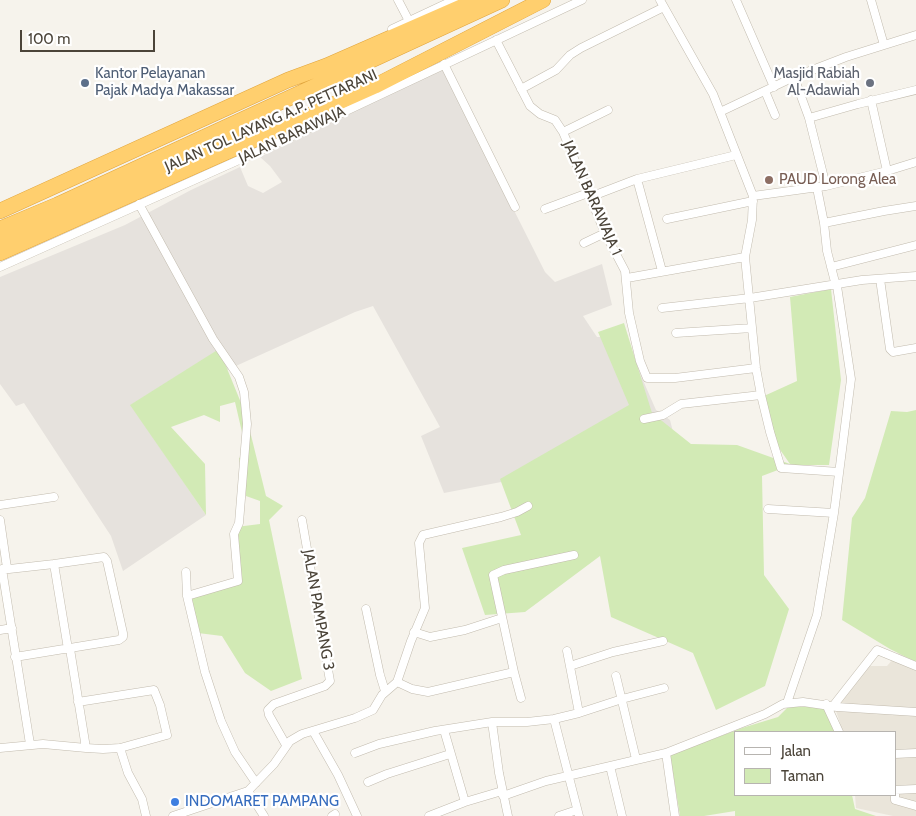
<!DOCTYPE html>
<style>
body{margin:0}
#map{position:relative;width:916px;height:816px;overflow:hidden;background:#f6f3ec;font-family:Cabin,sans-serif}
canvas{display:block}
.legend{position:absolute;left:734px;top:731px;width:162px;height:65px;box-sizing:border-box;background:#fff;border:1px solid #b7b4b0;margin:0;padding:6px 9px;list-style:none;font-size:15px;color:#4b4439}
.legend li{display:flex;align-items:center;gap:10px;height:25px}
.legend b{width:25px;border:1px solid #b7b4b0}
.scale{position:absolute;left:20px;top:30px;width:135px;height:22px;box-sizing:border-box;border:2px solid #4b4439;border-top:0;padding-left:6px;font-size:15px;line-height:18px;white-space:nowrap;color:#4b4439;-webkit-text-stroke:4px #fff;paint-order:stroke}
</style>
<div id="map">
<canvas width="916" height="816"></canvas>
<ul class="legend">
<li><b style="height:6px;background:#fff"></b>Jalan</li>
<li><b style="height:14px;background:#d2eab5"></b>Taman</li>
</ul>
<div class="scale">100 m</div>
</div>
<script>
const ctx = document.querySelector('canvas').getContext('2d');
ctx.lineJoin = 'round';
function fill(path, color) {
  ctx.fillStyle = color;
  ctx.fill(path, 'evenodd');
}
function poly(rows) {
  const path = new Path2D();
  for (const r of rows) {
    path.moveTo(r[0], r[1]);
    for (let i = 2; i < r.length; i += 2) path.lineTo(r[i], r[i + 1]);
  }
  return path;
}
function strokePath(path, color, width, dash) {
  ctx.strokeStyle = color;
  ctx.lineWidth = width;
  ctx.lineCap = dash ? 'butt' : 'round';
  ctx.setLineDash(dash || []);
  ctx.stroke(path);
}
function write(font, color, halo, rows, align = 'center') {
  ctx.font = font + ' Cabin,sans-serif';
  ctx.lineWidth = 4.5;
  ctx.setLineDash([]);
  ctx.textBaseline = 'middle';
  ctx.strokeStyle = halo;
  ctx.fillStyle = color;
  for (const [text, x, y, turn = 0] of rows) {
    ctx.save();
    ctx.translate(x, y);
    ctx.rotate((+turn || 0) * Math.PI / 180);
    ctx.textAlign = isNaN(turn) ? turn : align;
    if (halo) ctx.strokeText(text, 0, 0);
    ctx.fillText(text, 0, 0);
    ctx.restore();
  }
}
const residential = poly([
 [900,651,916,660,916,816,893,816,856,808,855,795,895,795,895,732,843,732,833,702,862,666,887,666]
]);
const industrial = poly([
 [443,69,545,272,555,282,602,264,612,305,583,316,597,337,624,337,656,410,670,420,687,486,522,478,444,493,421,436,440,427,373,306,355,312,227,370,214,353,131,405,206,515,123,571,111,536,24,403,16,406,0,384,0,277,125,225,191,190,240,167,248,186,263,193,282,182,270,166,260,157,426,76]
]);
const green = poly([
 [831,289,841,380,829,465,791,465,762,476,764,575,789,609,765,686,716,710,693,653,611,617,600,556,525,612,485,615,462,548,521,535,500,479,629,405,598,332,624,323,652,413,691,444,737,445,790,464,767,431,764,396,797,381,790,297],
 [219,349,246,415,266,496,283,506,269,520,302,679,271,691,245,673,222,636,198,633,188,596,236,578,236,527,260,524,260,501,246,496,239,458,247,454,235,402,220,406,220,422,204,415,171,427,205,464,206,515,130,405],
 [916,410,916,662,890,649,842,620,852,518,865,498,891,411,907,412],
 [789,706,827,708,837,732,735,732,735,795,852,795,855,809,876,816,735,816,735,811,704,816,680,816,670,755,742,728,778,717]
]);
const street = poly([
 [398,0,409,21],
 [660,0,713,94,753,196,752,220,745,257,756,368,761,395,770,432,781,468,839,472],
 [736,0,774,87],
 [871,0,884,45],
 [392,29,454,0],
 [496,40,530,106,540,114,555,120,563,132,605,233,625,271,629,313,640,361,647,378,675,378,756,368],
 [444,64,515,207],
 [794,77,809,118,826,186],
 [521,89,556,70,570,55,581,48,664,7],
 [765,91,775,115],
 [871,100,887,171],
 [720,112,794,77,846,57,916,35],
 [809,118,858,104,916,90],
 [563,132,608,110],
 [637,179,662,271],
 [817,188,824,223,827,251,836,286],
 [753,196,826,186,887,171,916,162],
 [590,197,637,179,736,155],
 [139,204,213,339,239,377,244,392,247,424,239,523,234,534,238,581,187,596],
 [545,209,588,193],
 [667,219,753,201],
 [824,223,884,211,916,206],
 [584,243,605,233],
 [0,267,297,134,582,0],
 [831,267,916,245],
 [627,278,745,257],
 [880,279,890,349,893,352,916,348],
 [662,308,750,298,862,280,916,276],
 [676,333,752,328],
 [644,419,663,415,681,404,761,395],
 [0,505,54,497],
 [768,509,834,513],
 [0,520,7,568],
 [54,564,68,649],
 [2,569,30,744],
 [0,570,54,564,104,557,107,561,123,633,123,637,119,640,15,657],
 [186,572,187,596,205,672,221,721,235,752,256,783],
 [366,609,380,675,385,691],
 [0,630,12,628],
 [414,632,430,637,465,630,502,618],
 [70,649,86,748,103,749,120,748,128,773,142,799,146,816],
 [567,651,579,713],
 [570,666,613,652,663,641],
 [514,672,521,698],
 [616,676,636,759],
 [397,682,412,689,428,692,514,672,493,575,504,570,574,555],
 [78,702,154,690,160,705,167,735,120,748],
 [787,703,817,615,834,513,851,379,837,286],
 [826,704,839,732],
 [833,706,877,650,916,666],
 [554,719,579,816],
 [492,722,499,773,508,816],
 [444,730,465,802],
 [313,731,338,775,357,816],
 [286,745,269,715,268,710,274,704,325,686,330,681,302,520],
 [0,748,43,744,86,748],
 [355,753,379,744,435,731,492,722,527,722,554,719,579,713,622,699,664,688],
 [666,753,675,816],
 [895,754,916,753],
 [610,766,622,816],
 [368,782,387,774,450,754],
 [895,790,895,800,916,806],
 [895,790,916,789],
 [248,791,264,816],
 [503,796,546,781,666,753,765,714,783,704,803,702,837,707,916,712],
 [173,816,248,791,274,764,290,741,302,734,355,718,373,710,382,695,397,682,411,641,425,608,419,543,423,535,501,517,517,512,528,506],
 [332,816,335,814],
 [429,816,465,802,502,791],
 [559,816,577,810]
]);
const highway = poly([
 [0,211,288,80,326,66,477,0],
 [0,229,57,205,502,0],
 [0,241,239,136],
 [0,253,375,86,543,0]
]);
const markers = [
 [85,83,5,"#5c6f8a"],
 [870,83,5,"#6b7280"],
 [769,180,5,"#8d6e63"],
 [175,802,5,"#3f7fe0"]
];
const serviceNames = [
 ["Kantor Pelayanan",95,74],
 ["Pajak Madya Makassar",95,91]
];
const worshipNames = [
 ["Masjid Rabiah",860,74],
 ["Al-Adawiah",860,91]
];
const streetNames = [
 ["JALAN TOL LAYANG A.P. PETTARANI",271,121,-24],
 ["JALAN BARAWAJA",292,135,-25],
 ["JALAN BARAWAJA 1",592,198,66],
 ["JALAN PAMPANG 3",318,610,80]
];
const educationNames = [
 ["PAUD Lorong Alea",779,180]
];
const shopNames = [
 ["INDOMARET PAMPANG",185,802]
];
fill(residential, '#eae5da');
fill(industrial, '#e6e2dd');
fill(green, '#d2eab5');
strokePath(street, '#c2bbae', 9);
strokePath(highway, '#e0a43c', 16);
strokePath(street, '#fff', 8);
strokePath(highway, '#ffcf6e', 15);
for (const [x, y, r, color] of markers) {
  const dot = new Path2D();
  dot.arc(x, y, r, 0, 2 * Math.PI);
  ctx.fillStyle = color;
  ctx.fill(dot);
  strokePath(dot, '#fff', 2);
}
write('15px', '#4e5e75', '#fff', serviceNames, 'left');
write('15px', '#5b616d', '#fff', worshipNames, 'right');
write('15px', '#4b4439', '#fff', streetNames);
write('15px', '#785e54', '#fff', educationNames, 'left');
write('15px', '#366cbe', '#fff', shopNames, 'left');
</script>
